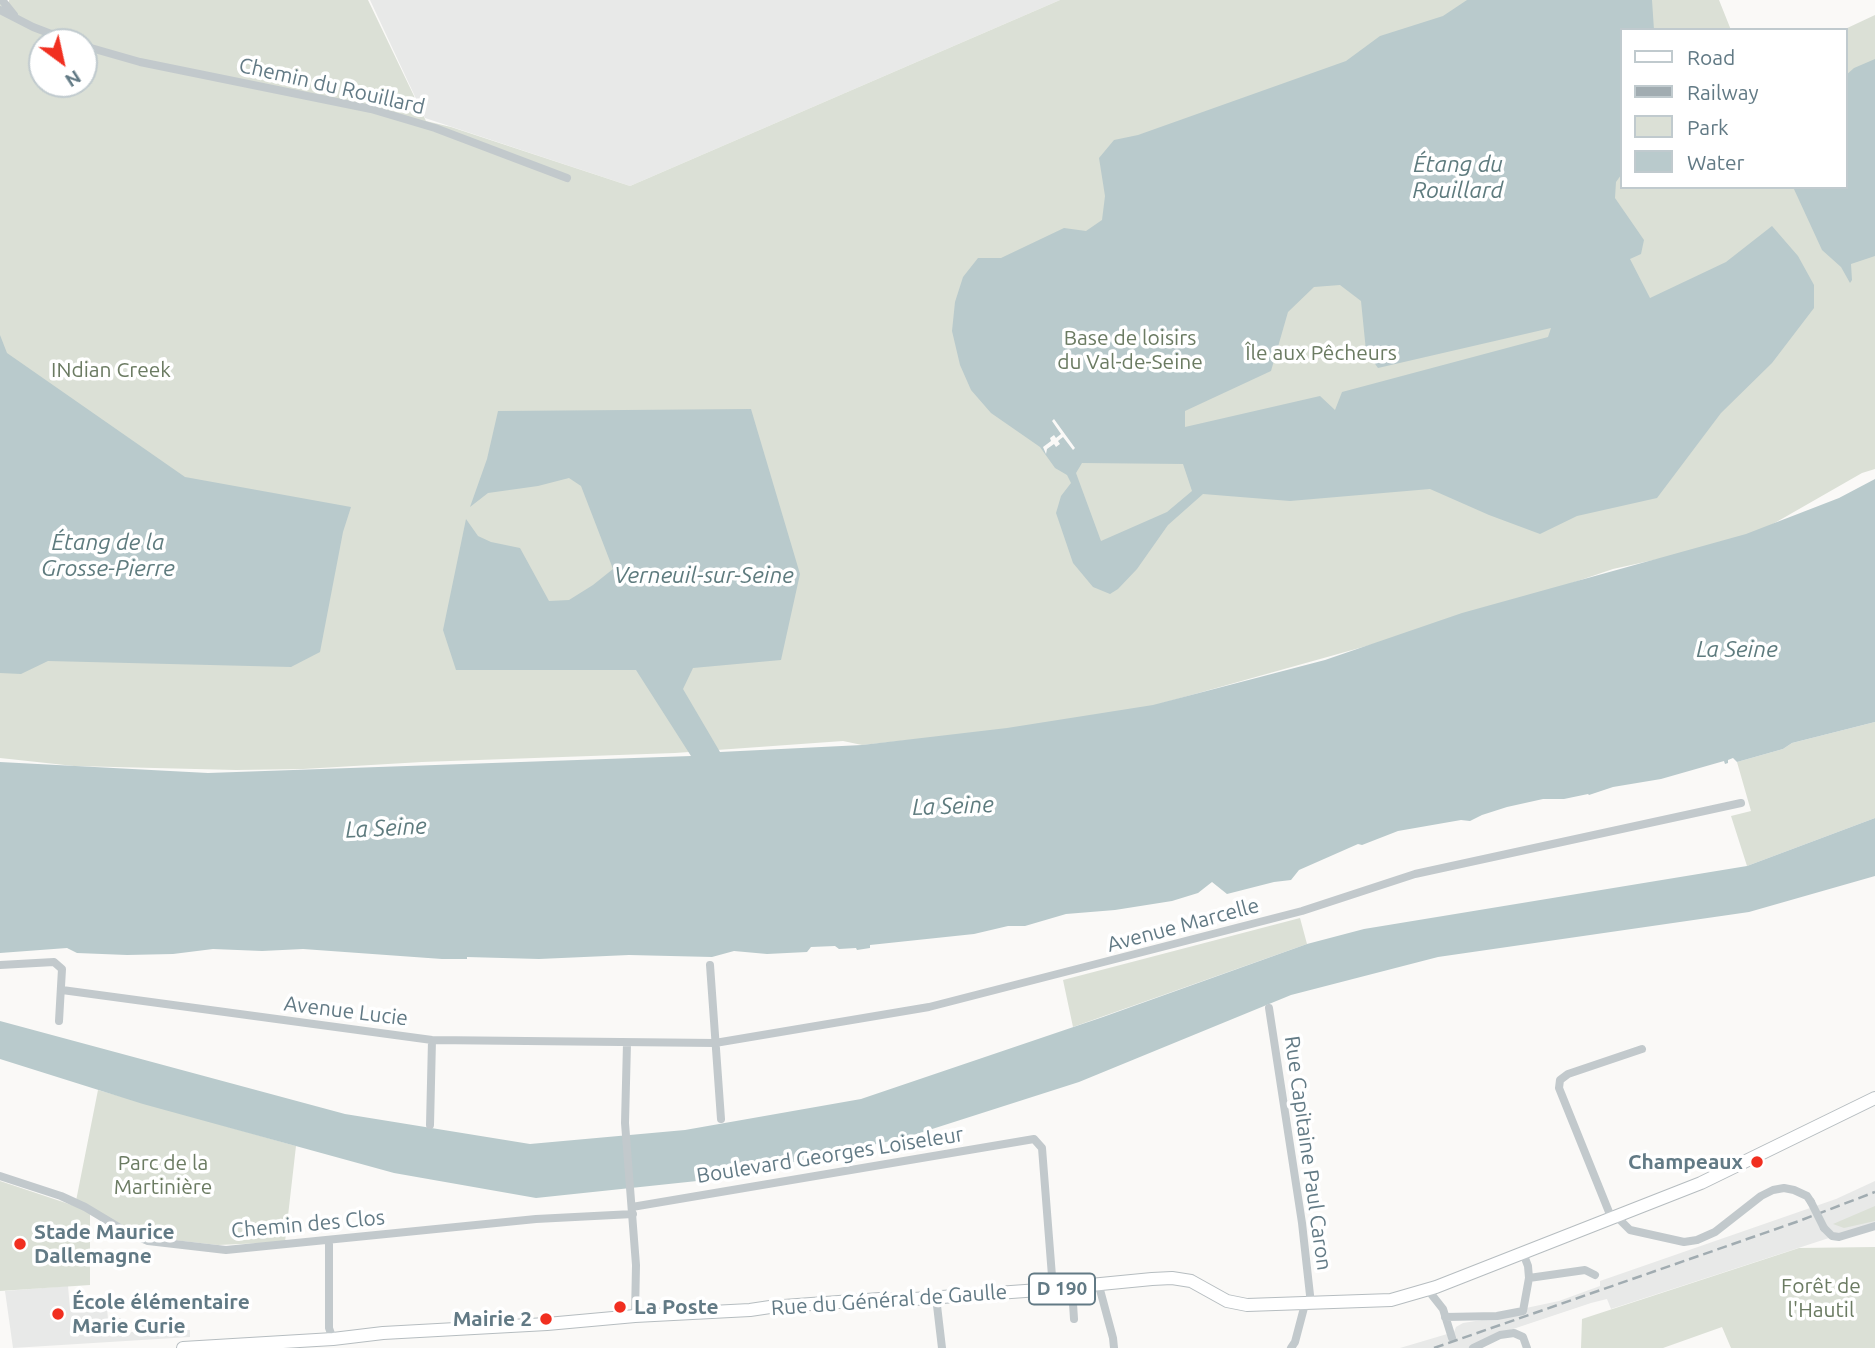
<!DOCTYPE html>
<meta charset="utf-8">
<style>
body{margin:0}
#map{position:relative;width:1875px;height:1348px;overflow:hidden;background:#faf9f7;font-family:Ubuntu,sans-serif}
canvas{display:block}
.legend{position:absolute;left:1620px;top:28px;width:228px;height:161px;box-sizing:border-box;background:#fff;border:2px solid #c0cace;margin:0;padding:9px 12px;list-style:none;font-size:21px;color:#627a85}
.legend li{display:flex;align-items:center;gap:14px;height:35px}
.legend b{width:35px;border:2px solid #c0cace}
.north{position:absolute;left:28px;top:28px;width:70px;height:70px;box-sizing:border-box;background:#fff;border:2px solid #c0cace;border-radius:50%;rotate:147deg;font-size:19px;font-weight:700;line-height:28px;text-align:center;color:#627a85}
.north::after{content:'';display:block;margin:auto;width:24px;height:32px;background:#f12f20;clip-path:polygon(50% 0,100% 100%,50% 72%,0 100%)}
</style>
<div id="map">
<canvas width="1875" height="1348"></canvas>
<ul class="legend">
<li><b style="height:9px;background:#fff"></b>Road</li>
<li><b style="height:9px;background:#a1acb1"></b>Railway</li>
<li><b style="height:19px;background:#dbe0d6"></b>Park</li>
<li><b style="height:19px;background:#b9cacc"></b>Water</li>
</ul>
<div class="north">N</div>
</div>
<script>
const ctx = document.querySelector('canvas').getContext('2d');
ctx.lineJoin = 'round';
function fill(path, color) {
  ctx.fillStyle = color;
  ctx.fill(path, 'evenodd');
}
function poly(rows) {
  const path = new Path2D();
  for (const r of rows) {
    path.moveTo(r[0], r[1]);
    for (let i = 2; i < r.length; i += 2) path.lineTo(r[i], r[i + 1]);
  }
  return path;
}
function strokePath(path, color, width, dash) {
  ctx.strokeStyle = color;
  ctx.lineWidth = width;
  ctx.lineCap = dash ? 'butt' : 'round';
  ctx.setLineDash(dash || []);
  ctx.stroke(path);
}
function write(font, color, halo, rows, align = 'center') {
  ctx.font = font + ' Ubuntu,sans-serif';
  ctx.lineWidth = 7;
  ctx.setLineDash([]);
  ctx.textBaseline = 'middle';
  ctx.strokeStyle = halo;
  ctx.fillStyle = color;
  for (const [text, x, y, turn = 0] of rows) {
    ctx.save();
    ctx.translate(x, y);
    ctx.rotate((+turn || 0) * Math.PI / 180);
    ctx.textAlign = isNaN(turn) ? turn : align;
    if (halo) ctx.strokeText(text, 0, 0);
    ctx.fillText(text, 0, 0);
    ctx.restore();
  }
}
const built = poly([
 [370,0,1060,0,630,186,425,118],
 [1875,1181,1875,1223,1611,1309,1607,1299,1591,1303,1492,1336,1469,1348,1400,1348,1454,1332,1456,1327,1463,1323,1526,1313,1526,1308,1559,1301,1600,1286,1600,1281,1836,1199],
 [68,1286,70,1309,107,1308,108,1319,121,1318,122,1337,128,1336,131,1332,142,1332,141,1323,164,1328,190,1330,190,1337,13,1348,5,1291]
]);
const green = poly([
 [0,0,9,2,9,0,368,0,426,121,451,127,630,186,1060,0,1719,0,1731,30,1621,30,1621,187,1845,187,1845,30,1843,30,1875,15,1875,469,1862,473,1745,540,1613,569,1481,614,1102,720,862,745,843,741,675,753,422,762,303,769,236,770,74,766,0,758],
 [42,42,84,42,84,84,42,84],
 [1875,722,1875,818,1747,866,1731,816,1751,811,1737,762,1783,749,1792,743],
 [1300,918,1307,944,1073,1027,1063,980],
 [98,1090,296,1146,285,1242,218,1245,146,1237,90,1208,90,1285,0,1291,0,1181,75,1206],
 [1875,1206,1875,1221,1844,1228,1833,1224],
 [1875,1247,1875,1348,1731,1348,1722,1327,1663,1348,1581,1348,1582,1319,1799,1248]
]);
const water = poly([
 [1467,0,1652,0,1654,30,1621,30,1621,175,1616,182,1615,198,1644,240,1641,254,1630,259,1650,298,1726,262,1772,226,1798,256,1814,285,1814,308,1772,363,1721,413,1657,498,1577,516,1540,534,1489,515,1430,489,1290,501,1203,494,1168,525,1137,569,1118,589,1110,594,1093,587,1073,563,1056,513,1061,496,1071,483,1067,475,1055,468,1040,447,991,413,971,390,960,365,952,331,955,302,963,277,978,258,1001,258,1064,228,1086,231,1102,220,1105,196,1099,158,1114,140,1138,135,1346,61,1380,36,1443,16],
 [1340,285,1361,301,1366,351,1378,368,1551,328,1548,337,1342,392,1335,410,1320,396,1185,427,1185,411,1271,371,1288,312,1314,287],
 [1082,463,1183,464,1192,491,1167,512,1101,541,1076,473],
 [1875,59,1875,256,1851,264,1852,280,1850,283,1841,267,1822,250,1793,187,1845,187,1845,76,1854,68],
 [0,335,7,353,185,477,351,507,343,532,320,652,291,667,48,661,21,674,0,673],
 [751,409,800,574,781,660,693,668,683,689,720,752,862,745,1007,728,1153,705,1325,660,1462,613,1746,534,1839,498,1875,479,1875,722,1792,743,1783,749,1737,762,1733,758,1728,760,1728,763,1725,764,1724,761,1661,779,1613,787,1589,795,1588,794,1564,799,1543,799,1507,807,1482,815,1470,821,1461,820,1398,831,1362,845,1358,844,1299,870,1291,880,1274,882,1227,894,1212,882,1198,893,1172,901,1115,910,1066,914,1025,926,1008,926,974,934,870,945,870,948,857,950,856,948,839,949,835,946,811,947,807,952,767,954,734,951,712,957,629,955,539,959,467,957,467,959,442,959,303,949,262,951,213,949,173,954,127,955,77,953,67,948,0,953,0,762,208,773,691,756,636,670,456,670,443,630,466,519,478,536,491,542,520,548,549,601,569,600,593,585,613,569,581,486,569,478,538,486,488,493,470,507,487,459,498,411],
 [1875,818,1875,876,1749,912,1438,957,1291,995,1079,1082,904,1138,716,1179,536,1198,394,1173,143,1104,0,1059,0,1021,345,1114,530,1144,685,1130,861,1099,1103,1017,1307,944,1364,929,1747,866]
]);
const pier = poly([
 [1054,419,1075,448,1073,450,1063,437,1058,441,1060,444,1056,447,1054,444,1047,449,1046,454,1043,447,1051,441,1050,438,1054,435,1056,438,1061,434,1052,421]
]);
const minor = poly([
 [2,0,14,15],
 [0,10,33,27,72,42],
 [84,46,140,62,371,109,435,128,567,178],
 [0,965,54,962,62,969,59,1021],
 [710,965,721,1119],
 [62,990,432,1040,715,1043,929,1007,1302,911,1415,874,1741,803],
 [1269,1008,1302,1223,1311,1304],
 [627,1043,625,1123,636,1265,635,1316],
 [430,1125,432,1040],
 [0,1176,61,1196,85,1207,125,1231,148,1241,226,1250,536,1219,633,1214],
 [632,1207,1034,1139,1042,1148,1053,1289],
 [1616,1216,1630,1230,1684,1242,1697,1240,1715,1232,1761,1196,1773,1190,1784,1188,1794,1190,1807,1196,1811,1202],
 [1611,1217,1559,1088,1560,1080,1568,1074,1642,1049],
 [1824,1228,1832,1236,1839,1237,1875,1226],
 [329,1241,329,1328,333,1339],
 [1529,1278,1585,1270,1595,1275],
 [1099,1286,1113,1338,1114,1348],
 [1072,1288,1074,1319],
 [1428,1290,1443,1309,1452,1338],
 [936,1297,942,1348],
 [1445,1317,1497,1316,1523,1311,1529,1278,1528,1266,1523,1253],
 [1291,1348,1295,1342,1305,1304],
 [1473,1348,1500,1335,1514,1333,1523,1337,1527,1348]
]);
const primary = poly([
 [183,1348,333,1339,383,1333,547,1324,635,1316,750,1310,770,1307,880,1299,900,1300,1039,1290,1152,1279,1172,1278,1191,1281,1227,1301,1247,1305,1391,1300,1436,1287,1701,1183,1875,1098]
]);
const rail = poly([
 [1434,1348,1799,1221,1875,1192]
]);
const minorBridge = poly([
 [1811,1202,1824,1228]
]);
const markers = [
 [1757,1162,7,"#f12f20"],
 [20,1244,7,"#f12f20"],
 [620,1307,7,"#f12f20"],
 [58,1314,7,"#f12f20"],
 [546,1319,7,"#f12f20"]
];
const shields = [
 [1062,1289,66]
];
const shieldNames = [
 ["D 190",1062,1289]
];
const streetNames = [
 ["Chemin du Rouillard",332,86,13],
 ["Avenue Marcelle",1183,925,-15],
 ["Avenue Lucie",346,1011,7],
 ["Rue Capitaine Paul Caron",1308,1153,82],
 ["Boulevard Georges Loiseleur",830,1155,-9],
 ["Chemin des Clos",308,1224,-5],
 ["Rue du Général de Gaulle",889,1300,-4]
];
const parkNames = [
 ["Base de loisirs",1130,338],
 ["du Val-de-Seine",1130,362],
 ["Île aux Pêcheurs",1321,353],
 ["INdian Creek",111,370],
 ["Parc de la",163,1163],
 ["Martinière",163,1187],
 ["Forêt de",1821,1286],
 ["l'Hautil",1821,1310]
];
const poiNames = [
 ["Champeaux",1743,1162,"right"],
 ["Stade Maurice",34,1232],
 ["Dallemagne",34,1256],
 ["École élémentaire",72,1302],
 ["Marie Curie",72,1326],
 ["La Poste",634,1307],
 ["Mairie 2",532,1319,"right"]
];
const waterNames = [
 ["Étang du",1458,164],
 ["Rouillard",1458,190],
 ["Étang de la",108,542],
 ["Grosse-Pierre",108,568],
 ["Verneuil-sur-Seine",704,575],
 ["La Seine",1737,649],
 ["La Seine",953,806,-2],
 ["La Seine",386,828,-3]
];
fill(built, '#e8e9e8');
fill(green, '#dbe0d6');
fill(water, '#b9cacc');
fill(pier, '#faf9f7');
strokePath(primary, '#b6bdc0', 14);
strokePath(minor, '#c2c9cc', 8);
strokePath(primary, '#fff', 12);
strokePath(rail, '#a1acb1', 2.5, [10, 5]);
strokePath(minorBridge, '#c2c9cc', 8);
for (const [x, y, r, color] of markers) {
  const dot = new Path2D();
  dot.arc(x, y, r, 0, 2 * Math.PI);
  ctx.fillStyle = color;
  ctx.fill(dot);
  strokePath(dot, '#fff', 2.5);
}
for (const [x, y, w] of shields) {
  const box = new Path2D();
  box.roundRect(x - w / 2, y - 15.5, w, 31, 5);
  ctx.fillStyle = '#fff';
  ctx.fill(box);
  strokePath(box, '#627a85', 2);
}
write('bold 19px', '#627a85', null, shieldNames);
write('21px', '#627a85', '#fff', streetNames);
write('21px', '#6b7b62', '#fff', parkNames);
write('bold 21px', '#627a85', '#fff', poiNames, 'left');
write('italic 23px', '#5e7b7e', '#fff', waterNames);
</script>
